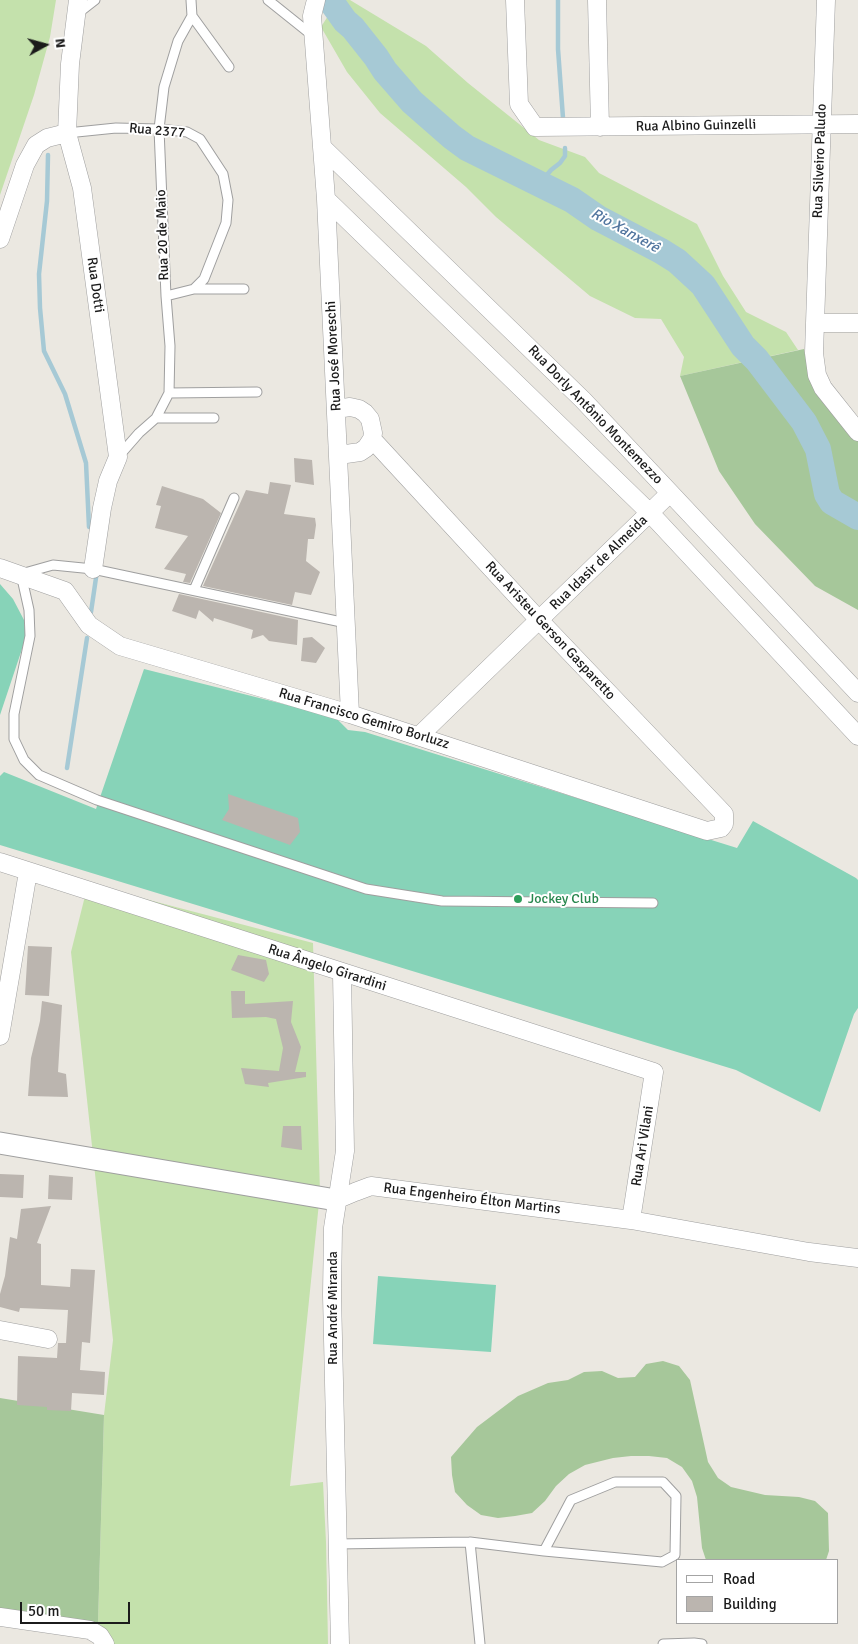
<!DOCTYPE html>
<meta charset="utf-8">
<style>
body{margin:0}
#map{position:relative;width:858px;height:1644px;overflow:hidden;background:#ebe8e1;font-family:Signika,sans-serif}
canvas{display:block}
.legend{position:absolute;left:676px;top:1559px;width:162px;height:65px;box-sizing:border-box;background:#fff;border:1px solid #a4a4a4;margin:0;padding:6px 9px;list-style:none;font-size:15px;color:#1b1b1b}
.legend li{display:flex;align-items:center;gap:10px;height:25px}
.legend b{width:25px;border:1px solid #a4a4a4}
.north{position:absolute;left:20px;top:20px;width:50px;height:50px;-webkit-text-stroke:4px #fff;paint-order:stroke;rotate:83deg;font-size:14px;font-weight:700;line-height:20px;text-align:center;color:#1b1b1b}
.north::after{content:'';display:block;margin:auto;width:18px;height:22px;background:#1b1b1b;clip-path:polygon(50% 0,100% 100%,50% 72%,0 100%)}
.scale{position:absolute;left:20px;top:1602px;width:110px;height:22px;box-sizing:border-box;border:2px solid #1b1b1b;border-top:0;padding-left:6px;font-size:15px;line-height:18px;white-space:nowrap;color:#1b1b1b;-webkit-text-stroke:4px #fff;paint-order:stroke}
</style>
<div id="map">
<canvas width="858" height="1644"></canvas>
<ul class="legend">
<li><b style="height:6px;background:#fff"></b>Road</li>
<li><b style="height:14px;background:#bbb5af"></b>Building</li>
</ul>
<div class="north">N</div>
<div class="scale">50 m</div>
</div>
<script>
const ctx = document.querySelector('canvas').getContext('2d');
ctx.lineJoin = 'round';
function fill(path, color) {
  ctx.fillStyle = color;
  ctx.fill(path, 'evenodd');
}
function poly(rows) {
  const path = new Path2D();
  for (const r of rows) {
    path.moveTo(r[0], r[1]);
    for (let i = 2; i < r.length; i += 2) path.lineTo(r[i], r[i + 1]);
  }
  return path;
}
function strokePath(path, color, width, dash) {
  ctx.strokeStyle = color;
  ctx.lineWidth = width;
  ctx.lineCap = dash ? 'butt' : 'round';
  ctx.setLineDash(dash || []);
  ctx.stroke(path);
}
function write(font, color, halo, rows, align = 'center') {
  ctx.font = font + ' Signika,sans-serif';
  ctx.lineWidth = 4;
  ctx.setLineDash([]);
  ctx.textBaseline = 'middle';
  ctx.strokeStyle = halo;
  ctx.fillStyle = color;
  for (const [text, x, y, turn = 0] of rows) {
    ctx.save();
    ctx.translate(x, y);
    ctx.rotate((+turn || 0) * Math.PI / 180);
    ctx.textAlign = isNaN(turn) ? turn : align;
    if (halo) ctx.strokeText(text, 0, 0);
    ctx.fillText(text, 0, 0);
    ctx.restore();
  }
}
const grass = poly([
 [0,0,56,0,50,37,34,95,0,195],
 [338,0,350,0,426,46,468,83,539,140,585,157,599,173,697,224,723,276,746,312,786,332,798,350,680,376,684,357,661,319,635,318,590,296,496,217,466,187,380,113,347,72,321,27],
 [88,884,313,943,320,1193,290,1486,323,1482,326,1542,328,1644,111,1644,98,1623,104,1415,113,1340,71,952]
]);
const forest = poly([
 [804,349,810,380,858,440,858,610,815,586,755,524,719,471,680,376],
 [663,1361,679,1366,690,1380,708,1462,718,1478,731,1487,765,1495,799,1497,815,1501,828,1513,829,1551,826,1560,706,1560,702,1548,697,1497,692,1481,682,1467,667,1458,649,1456,631,1456,613,1458,585,1465,569,1474,556,1486,545,1501,532,1513,515,1516,498,1518,481,1515,467,1505,455,1492,452,1475,451,1457,477,1427,518,1396,548,1383,568,1380,584,1372,602,1371,618,1378,635,1377,646,1364],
 [0,1398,104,1415,98,1623,0,1610]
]);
const pitch = poly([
 [0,584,13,599,24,620,26,637,0,715],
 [144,669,335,717,348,730,365,732,737,848,753,821,856,878,858,880,858,1008,854,1014,820,1112,736,1070,0,845,0,776,4,772,96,809],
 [378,1276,496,1285,491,1352,373,1344]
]);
const stream = poly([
 [558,0,558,49,563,118],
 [48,155,47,201,39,274,40,308,44,351,65,394,86,463,89,527],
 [540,183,551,170,560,163,565,156,565,148],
 [91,612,97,571],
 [67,768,87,638]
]);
const river = poly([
 [330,0,345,21,353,28,376,57,385,71,412,102,452,137,467,148,572,200,598,218,661,251,677,261,703,285,743,346,757,360,804,422,818,449,827,494,832,502,858,517]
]);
const building = poly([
 [294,458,312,460,314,485,295,482],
 [270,482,291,485,284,514,315,518,316,525,314,539,308,539,306,561,320,572,311,595,295,592,292,605,203,586,246,490,268,494],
 [162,486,203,499,221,513,190,583,183,582,186,574,164,569,188,536,155,528,161,506,156,505],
 [179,594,298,620,297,645,269,641,263,635,251,639,253,630,214,618,213,622,199,610,196,619,172,611],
 [312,637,325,648,316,663,301,661,303,638],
 [228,794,298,818,300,832,290,845,222,820,229,809],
 [28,946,52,947,49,996,25,995],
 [238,955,266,960,269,974,264,982,231,970],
 [231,991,245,991,245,1004,293,1001,291,1022,301,1047,295,1072,306,1072,306,1077,268,1083,269,1087,245,1084,241,1068,279,1071,283,1048,276,1019,266,1017,232,1018],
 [42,1001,62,1005,58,1072,66,1074,68,1097,28,1096,31,1058,40,1021],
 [283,1126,301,1126,302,1150,281,1147],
 [0,1174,24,1175,23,1198,0,1197],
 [49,1175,73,1177,72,1200,48,1199],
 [51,1206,37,1243,41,1244,41,1285,70,1287,71,1269,95,1270,90,1343,82,1342,80,1370,105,1372,104,1395,72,1393,71,1411,47,1410,47,1407,17,1405,18,1356,57,1358,58,1343,66,1343,68,1310,20,1308,19,1312,0,1307,0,1294,5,1276,10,1237,17,1239,21,1209]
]);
const service = poly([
 [268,0,313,36],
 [77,14,95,0],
 [192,16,229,67],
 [67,133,116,128,159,129,187,132,200,139,223,174,228,200,226,223,204,279,194,289],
 [166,296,194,289,244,289],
 [169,393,257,392],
 [156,418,214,418],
 [118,457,139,433,156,418,169,393,170,346,166,296,159,129,164,87,178,41,192,16,191,0],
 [194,590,234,498],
 [346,623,93,569,53,565,21,574,29,610,30,636,14,714,14,739,24,760,39,775,97,800,366,889,442,901,653,903],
 [470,1542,480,1644],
 [336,1544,470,1542,544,1551,662,1562,675,1555,676,1496,663,1482,615,1482,571,1500,544,1551],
 [663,1644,694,1643,702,1644]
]);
const minor = poly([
 [78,0,70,64,67,133,82,188,118,457,108,481,102,508,93,569],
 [316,0,312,16,326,199,350,714],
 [515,0,519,104,535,127,858,124],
 [597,0,600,127],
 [826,0,814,353,817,375,823,388,858,432],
 [322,147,583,400,858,693],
 [326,199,650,513,858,736],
 [0,239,25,165,36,145,47,138,67,133],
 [815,323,858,323],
 [336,409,350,407,359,409,365,413,370,419,373,433,372,439,366,448,360,452,339,455],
 [0,568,65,591,89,625,120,646,350,714,707,831,721,828,724,824,724,814,539,620,372,439],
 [419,736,670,493],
 [0,862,654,1072,631,1220],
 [0,1036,28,872],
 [336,1200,355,1192,371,1186,631,1220,809,1252,858,1258],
 [0,1330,48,1339],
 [0,1617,90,1630,100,1636,105,1644],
 [340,1644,332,1295,333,1228,345,1151,342,973]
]);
const tertiary = poly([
 [0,1143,336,1200]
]);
const markers = [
 [518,899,5,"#2e9e5b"]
];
const streetNames = [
 ["Rua Albino Guinzelli",696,126,-1],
 ["Rua 2377",157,131,5],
 ["Rua Silveiro Paludo",820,161,-88],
 ["Rua 20 de Maio",163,235,-92],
 ["Rua Dotti",95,285,82],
 ["Rua José Moreschi",334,356,-93],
 ["Rua Dorly Antônio Montemezzo",595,415,46],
 ["Rua Idasir de Almeida",599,563,-44],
 ["Rua Aristeu Gerson Gasparetto",550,631,47],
 ["Rua Francisco Gemiro Borluzz",364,719,17],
 ["Rua Ângelo Girardini",327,968,18],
 ["Rua Ari Vilani",643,1146,-81],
 ["Rua Engenheiro Élton Martins",472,1199,7],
 ["Rua André Miranda",333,1308,-90]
];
const leisureNames = [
 ["Jockey Club",528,899]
];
const waterNames = [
 ["Rio Xanxerê",625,231,29]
];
fill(grass, '#c4e1ac');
fill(forest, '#a6c79a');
fill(pitch, '#87d3b8');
strokePath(stream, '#a6c9d5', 4.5);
strokePath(river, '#a6c9d5', 26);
fill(building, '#bbb5af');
strokePath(service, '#9f9f9f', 11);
strokePath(minor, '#9f9f9f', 19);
strokePath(tertiary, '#9f9f9f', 23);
strokePath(service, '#fff', 9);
strokePath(minor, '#fff', 18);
strokePath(tertiary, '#fff', 21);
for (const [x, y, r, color] of markers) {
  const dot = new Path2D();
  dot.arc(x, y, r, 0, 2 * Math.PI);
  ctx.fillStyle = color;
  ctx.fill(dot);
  strokePath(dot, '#fff', 2);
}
write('14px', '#1b1b1b', '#fff', streetNames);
write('14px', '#27864d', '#fff', leisureNames, 'left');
write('italic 15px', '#52769f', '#fff', waterNames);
</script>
